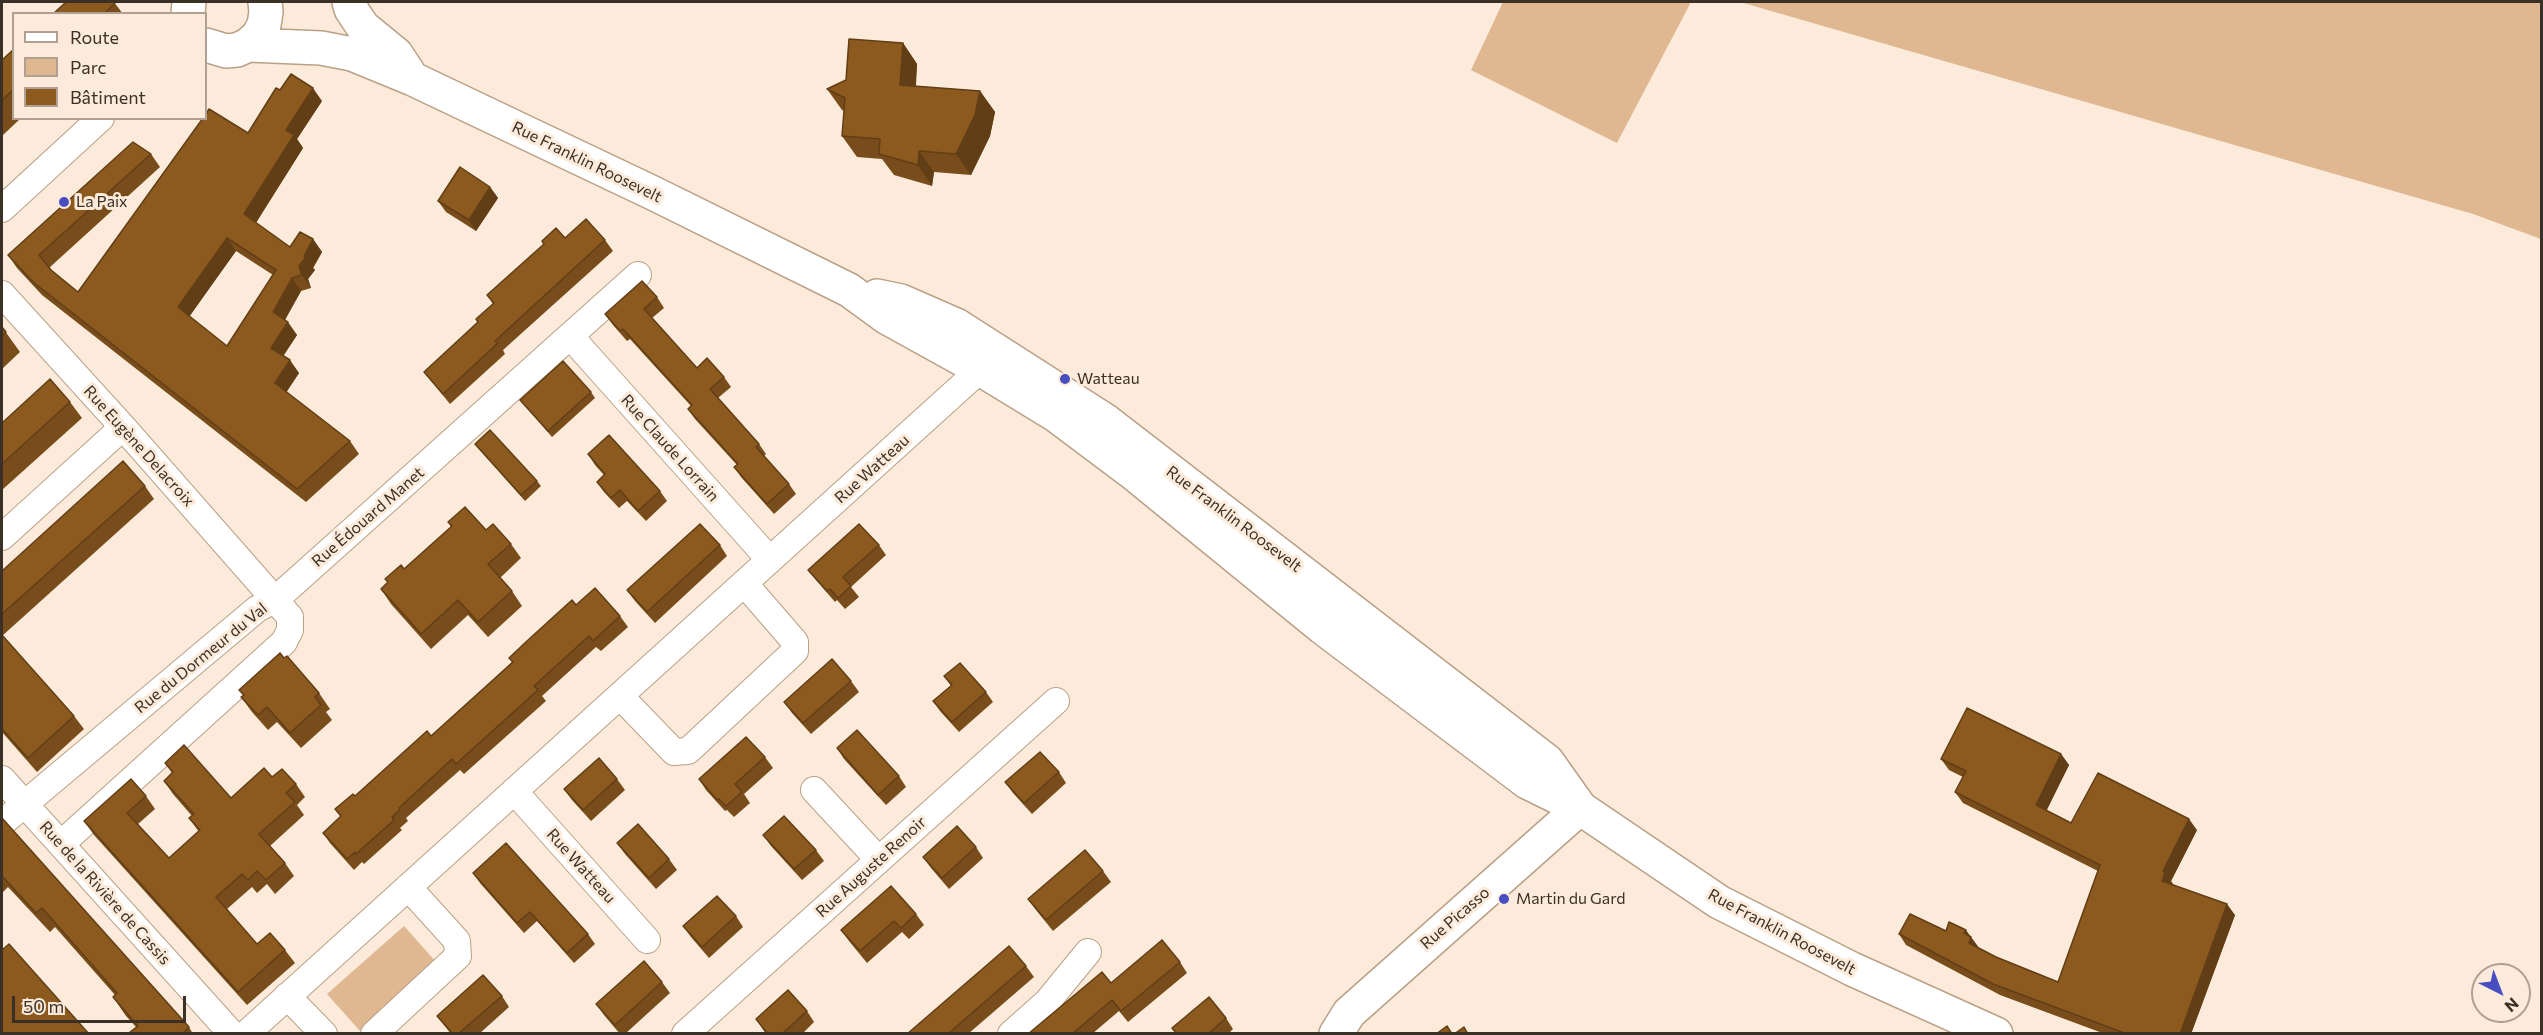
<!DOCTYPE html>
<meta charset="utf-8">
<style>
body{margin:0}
#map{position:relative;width:2543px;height:1035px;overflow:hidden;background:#fcebda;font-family:Commissioner,sans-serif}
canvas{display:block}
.frame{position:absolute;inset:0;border:3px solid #3b3025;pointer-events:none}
.legend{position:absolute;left:12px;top:12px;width:195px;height:108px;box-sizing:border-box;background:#fcebda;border:2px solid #afa092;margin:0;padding:8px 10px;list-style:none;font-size:18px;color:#3b3025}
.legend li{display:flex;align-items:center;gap:12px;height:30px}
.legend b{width:30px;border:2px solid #afa092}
.north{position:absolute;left:2471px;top:963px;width:60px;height:60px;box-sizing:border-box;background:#fcebda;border:2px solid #afa092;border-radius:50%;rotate:138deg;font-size:16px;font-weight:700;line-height:24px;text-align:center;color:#3b3025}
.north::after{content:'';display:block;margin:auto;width:21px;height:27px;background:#484dc2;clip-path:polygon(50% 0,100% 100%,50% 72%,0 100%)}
.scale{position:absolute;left:12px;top:996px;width:174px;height:27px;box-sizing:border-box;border:3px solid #3b3025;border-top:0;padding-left:8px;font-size:18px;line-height:21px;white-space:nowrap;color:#3b3025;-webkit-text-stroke:4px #fcebda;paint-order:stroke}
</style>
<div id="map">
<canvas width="2543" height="1035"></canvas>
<div class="frame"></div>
<ul class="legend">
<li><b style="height:8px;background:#fff"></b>Route</li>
<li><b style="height:16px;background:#dfb892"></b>Parc</li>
<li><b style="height:16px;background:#8c591f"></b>Bâtiment</li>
</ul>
<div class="north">N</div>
<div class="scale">50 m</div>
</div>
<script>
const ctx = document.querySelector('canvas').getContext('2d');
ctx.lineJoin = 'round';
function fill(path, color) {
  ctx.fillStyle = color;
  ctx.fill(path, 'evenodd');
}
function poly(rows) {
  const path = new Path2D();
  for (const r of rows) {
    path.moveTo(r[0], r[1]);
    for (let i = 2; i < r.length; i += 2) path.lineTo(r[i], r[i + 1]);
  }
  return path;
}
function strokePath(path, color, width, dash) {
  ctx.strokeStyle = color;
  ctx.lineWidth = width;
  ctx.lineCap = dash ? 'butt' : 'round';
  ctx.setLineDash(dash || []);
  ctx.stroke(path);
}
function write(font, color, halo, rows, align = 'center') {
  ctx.font = font + ' Commissioner,sans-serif';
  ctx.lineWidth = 6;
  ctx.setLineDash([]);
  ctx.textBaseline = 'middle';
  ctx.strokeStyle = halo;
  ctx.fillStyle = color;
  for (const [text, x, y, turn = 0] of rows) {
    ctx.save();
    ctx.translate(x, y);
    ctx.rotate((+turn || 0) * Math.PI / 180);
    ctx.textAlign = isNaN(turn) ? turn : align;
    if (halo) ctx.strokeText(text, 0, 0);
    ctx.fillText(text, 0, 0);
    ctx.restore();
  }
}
const green = poly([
 [1503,2,1691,2,1617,143,1471,70],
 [1740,2,2541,2,2541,239,2473,214],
 [404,926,437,963,360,1031,327,994]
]);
const street = poly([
 [2,209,101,118],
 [2,294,123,427,290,617,290,630,284,642,61,844],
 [570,336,770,560],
 [2,537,123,427],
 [620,696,674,752,688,751,795,651,795,642,744,583],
 [2,779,232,1034],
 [814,790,879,860],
 [514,791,647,940],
 [2,823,257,609,276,599,638,275],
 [287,996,324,1034],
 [246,1034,972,377,991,355],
 [374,1034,458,956,457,941,408,887],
 [685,1034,1056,701],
 [1011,1034,1047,1002,1088,952]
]);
const secondary = poly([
 [349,2,351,9,363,27,396,54,408,72],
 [188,14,189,2],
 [206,45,226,51,237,50,248,45,258,36,264,25,266,12,265,2],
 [248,45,321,48,352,54,413,79,655,194,849,290,886,317,980,369,1057,416,1133,473,1323,628,1527,782,1580,808,1719,902,1852,969,1996,1034],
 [877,296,901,301,956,325,1106,421,1547,761,1579,806],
 [1336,1034,1349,1013,1580,808]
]);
const wall = poly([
 [114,2,123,14,53,14],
 [903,43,917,64,916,86,980,91,995,112,990,136,971,175,934,172,932,186,894,175,882,159,857,157,842,136,844,111,842,110,827,89,846,80],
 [14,49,14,118,21,118,2,136,2,60],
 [322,101,297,139,303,148,256,223,290,247,313,239,322,252,313,268,315,270,308,279,311,288,301,291,285,320,297,335,283,356,299,373,286,392,350,441,359,454,306,502,42,295,17,268,8,255,151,154,160,167,49,268,78,292,248,133],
 [236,251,273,275,227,346,189,316],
 [490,187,498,198,476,231,446,212,438,201],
 [565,238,605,240,613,251,503,350,505,354,450,404,432,382,424,372,478,322,493,304,487,295],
 [657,297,664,308,652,318,697,368,724,377,731,387,718,398,759,444,766,454,764,456,789,484,796,494,774,514,741,477,734,467,737,465,695,419,688,409,691,406,630,339,627,341,613,325,605,314],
 [2,327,20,352,2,369],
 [591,392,595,398,552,437,520,400],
 [70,402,82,418,2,490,2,423],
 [475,444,537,481,541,486,525,501,479,449],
 [588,454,660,491,667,501,646,521,627,501,619,508,604,492,597,482,604,475,595,465],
 [145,486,154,499,2,636,74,716,84,729,37,772,2,732,2,571],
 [448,522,486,530,511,544,521,558,500,578,512,591,522,606,488,637,468,615,431,649,391,604,381,589,388,583,385,579,404,569,451,527],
 [720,545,727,556,655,623,635,601,627,590],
 [879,545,886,555,851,587,859,597,845,609,837,600,835,602,816,580,808,570],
 [576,605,620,616,628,627,601,651,596,647,542,696,546,701,464,774,460,770,406,818,408,821,400,828,402,830,364,864,362,862,354,870,330,843,323,833,341,817,335,809,355,796,431,736,512,662,509,658],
 [944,676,986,692,993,702,959,732,940,711,933,701,951,686],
 [851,681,859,692,811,734,792,713,784,702],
 [239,690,319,693,330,709,326,712,332,720,301,748,277,722,268,730,252,712,241,697,243,695],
 [837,748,899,776,906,787,886,805,844,759],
 [2061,754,2069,765,2046,810,2071,823,2197,830,2171,881,2173,885,2235,915,2191,1034,2105,1034,2000,995,1906,945,1899,934,1946,931,1970,936,1979,948,1996,957,2058,982,2098,871,1963,803,1955,792,1963,777,1949,770,1941,759],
 [765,757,773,768,744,794,750,803,734,817,727,810,725,811,706,790,699,779],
 [165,763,231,798,272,777,296,784,305,797,297,805,304,815,270,846,285,863,294,876,275,894,267,884,257,893,252,887,227,909,257,944,285,950,295,963,247,1005,94,835,84,821,146,796,155,809,138,824,169,858,199,832,189,818,192,816,173,794,164,781,172,773],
 [1059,772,1066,783,1032,814,1013,793,1005,782],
 [617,779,625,790,591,821,572,800,564,789],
 [2,818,189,1027,193,1034,131,1034,136,1027,126,1016,113,997,115,995,55,927,50,932,8,887,2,893],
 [763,835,816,850,824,861,802,880,771,846],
 [617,843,669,859,677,870,656,889,625,854],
 [976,847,983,858,949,889,931,868,923,857],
 [1103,871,1111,882,1053,931,1036,910,1028,899],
 [473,873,588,934,595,944,574,963,537,921,524,933,480,883],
 [916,914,924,925,909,939,902,932,867,963,849,941,841,930],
 [736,916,743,927,709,958,691,937,683,926],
 [1180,962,1187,973,1128,1022,1119,1011,1092,1034,1028,1034,1111,983],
 [1026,966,1034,977,968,1034,907,1034],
 [662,982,670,993,625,1034,620,1034,604,1015,596,1004],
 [502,996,509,1007,479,1034,451,1034,437,1016],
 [807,1011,814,1022,802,1034,766,1034,756,1019],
 [1226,1018,1233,1029,1228,1034,1176,1034,1172,1028]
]);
const shadedWall = poly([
 [903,43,917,64,914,106,900,85],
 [313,88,322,101,297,139,303,148,253,227,244,214,286,130],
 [980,91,995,112,990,136,971,175,956,154],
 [919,151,934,172,932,186,918,165],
 [490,187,498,198,476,231,469,220],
 [227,238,236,251,187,320,178,307],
 [313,239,322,252,313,268,315,270,308,279,311,288,302,275,299,266],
 [292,278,301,291,282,325,273,312],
 [288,322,297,335,280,361,271,348],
 [290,360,299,373,284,396,275,383],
 [2061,754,2069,765,2044,816,2036,805],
 [2189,819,2197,830,2171,881,2173,884,2170,892,2162,881,2163,871],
 [2227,904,2235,915,2191,1034,2180,1034],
 [1966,930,1971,937,1979,948,1969,943,1964,933]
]);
const building = poly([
 [66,2,114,2,115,3,104,14,53,14,66,2],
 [849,39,903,43,900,85,980,91,975,115,956,154,919,151,918,165,879,154,880,139,842,136,845,98,827,89,846,80,849,39],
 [14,49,14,89,2,100,2,60,14,49],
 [291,74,313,88,286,130,294,135,244,214,290,247,300,232,313,239,304,256,306,257,299,266,302,275,292,278,273,312,288,322,271,348,290,360,275,383,350,441,297,489,33,282,8,255,133,142,151,154,39,255,51,270,78,292,203,118,206,118,206,114,209,109,248,133,276,88,280,90,291,74],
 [227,238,276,270,227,346,178,307,227,238],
 [460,167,490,187,469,220,438,201,460,167],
 [586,219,605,240,495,341,498,343,443,394,424,372,478,322,476,319,494,303,487,295,544,244,542,241,556,228,565,238,586,219],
 [642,281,657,297,644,309,697,368,707,358,724,377,710,389,759,444,756,447,789,484,767,504,734,467,738,464,688,409,692,405,623,329,620,331,605,314,642,281],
 [2,327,6,332,2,336,2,327],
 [563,361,591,392,548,431,520,400,563,361],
 [50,379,70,402,2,464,2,423,50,379],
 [490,430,537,481,521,495,475,444,490,430],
 [609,435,660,491,638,511,620,490,611,498,597,482,605,474,588,454,609,435],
 [123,461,145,486,2,614,2,571,123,461],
 [465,507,486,530,493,524,511,544,488,564,512,591,478,622,458,600,421,634,381,589,388,582,385,579,401,565,404,569,452,526,448,522,465,507],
 [700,524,720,545,647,612,627,590,700,524],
 [859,524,879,545,843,577,851,586,838,598,830,589,827,591,808,570,859,524],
 [595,588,620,616,593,641,589,636,534,686,538,690,456,764,452,759,399,808,400,810,392,817,394,820,356,854,355,852,347,859,323,833,341,816,335,809,353,794,355,796,427,731,431,736,513,662,509,658,527,641,572,600,576,605,595,588],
 [2,635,74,716,28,758,2,729,2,635],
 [280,653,284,658,287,656,319,693,315,697,321,705,290,733,267,707,258,715,241,697,244,695,239,690,280,653],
 [832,659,851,681,803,723,784,702,832,659],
 [960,663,986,692,952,722,933,701,952,685,944,676,960,663],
 [1967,708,2061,754,2036,805,2071,823,2098,773,2189,819,2163,871,2165,873,2162,881,2227,904,2180,1034,2127,1034,1993,984,1899,934,1910,914,1946,931,1949,922,1966,930,1964,933,1971,937,1969,943,1996,957,2058,982,2100,865,1955,792,1966,771,1941,759,1967,708],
 [857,730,899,776,878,795,837,748,857,730],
 [746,737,765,757,735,784,742,792,726,806,719,799,717,800,699,779,746,737],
 [184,745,231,798,264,768,272,777,282,769,296,784,286,793,295,802,259,834,285,863,266,880,257,871,248,880,242,874,216,897,257,944,270,933,285,950,238,992,84,821,131,779,146,796,127,813,169,858,200,830,189,818,194,814,164,781,173,772,165,763,184,745],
 [1040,752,1059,772,1024,803,1005,782,1040,752],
 [599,758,617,779,583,810,564,789,599,758],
 [784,816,816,850,794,869,763,835,784,816],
 [2,818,189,1027,182,1034,131,1034,130,1032,138,1026,113,997,117,993,42,908,36,913,2,876,2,818],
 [638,824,669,859,649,878,617,843,638,824],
 [957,826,976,847,942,878,923,857,957,826],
 [506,843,588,934,567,953,530,912,517,923,473,873,506,843],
 [1085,850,1103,871,1046,920,1028,899,1085,850],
 [891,886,916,914,901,928,894,921,860,951,841,930,891,886],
 [717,896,736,916,702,947,683,926,717,896],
 [1162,940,1180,962,1121,1011,1112,1000,1072,1034,1028,1034,1102,972,1111,983,1162,940],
 [9,944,89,1034,2,1034,2,950,9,944],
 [1009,946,1026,966,948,1034,907,1034,1009,946],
 [644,961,662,982,615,1025,596,1004,644,961],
 [483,975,502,996,458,1034,453,1034,437,1016,483,975],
 [788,990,807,1011,782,1034,768,1034,756,1019,788,990],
 [1209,997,1226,1018,1208,1034,1177,1034,1172,1028,1209,997],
 [1447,1026,1452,1034,1436,1034,1447,1026],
 [1464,1027,1468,1034,1454,1034,1464,1027]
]);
const markers = [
 [64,202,6,"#484dc2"],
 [1065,379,6,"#484dc2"],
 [1504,899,6,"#484dc2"]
];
const streetNames = [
 ["Rue Franklin Roosevelt",587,162,26],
 ["Rue Eugène Delacroix",139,446,48],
 ["Rue Claude Lorrain",670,448,48],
 ["Rue Watteau",872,469,-42],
 ["Rue Édouard Manet",368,517,-41],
 ["Rue Franklin Roosevelt",1234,519,37],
 ["Rue du Dormeur du Val",201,658,-39],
 ["Rue Watteau",581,866,48],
 ["Rue Auguste Renoir",871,867,-42],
 ["Rue de la Rivière de Cassis",105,893,48],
 ["Rue Picasso",1455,918,-41],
 ["Rue Franklin Roosevelt",1782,932,28]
];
const poiNames = [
 ["La Paix",76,202],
 ["Watteau",1077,379],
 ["Martin du Gard",1516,899]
];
fill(green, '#dfb892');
strokePath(street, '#baa086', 28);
strokePath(secondary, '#baa086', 36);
strokePath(street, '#fff', 26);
strokePath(secondary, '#fff', 33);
fill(wall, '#784d1b');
fill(shadedWall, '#623e16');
fill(building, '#8c591f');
strokePath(building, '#623e16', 1.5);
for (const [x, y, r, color] of markers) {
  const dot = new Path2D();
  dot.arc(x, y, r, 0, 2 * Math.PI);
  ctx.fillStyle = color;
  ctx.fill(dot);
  strokePath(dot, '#fcebda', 2);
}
write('16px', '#3b3025', '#fcebda', streetNames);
write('16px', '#3b3025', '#fcebda', poiNames, 'left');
</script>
